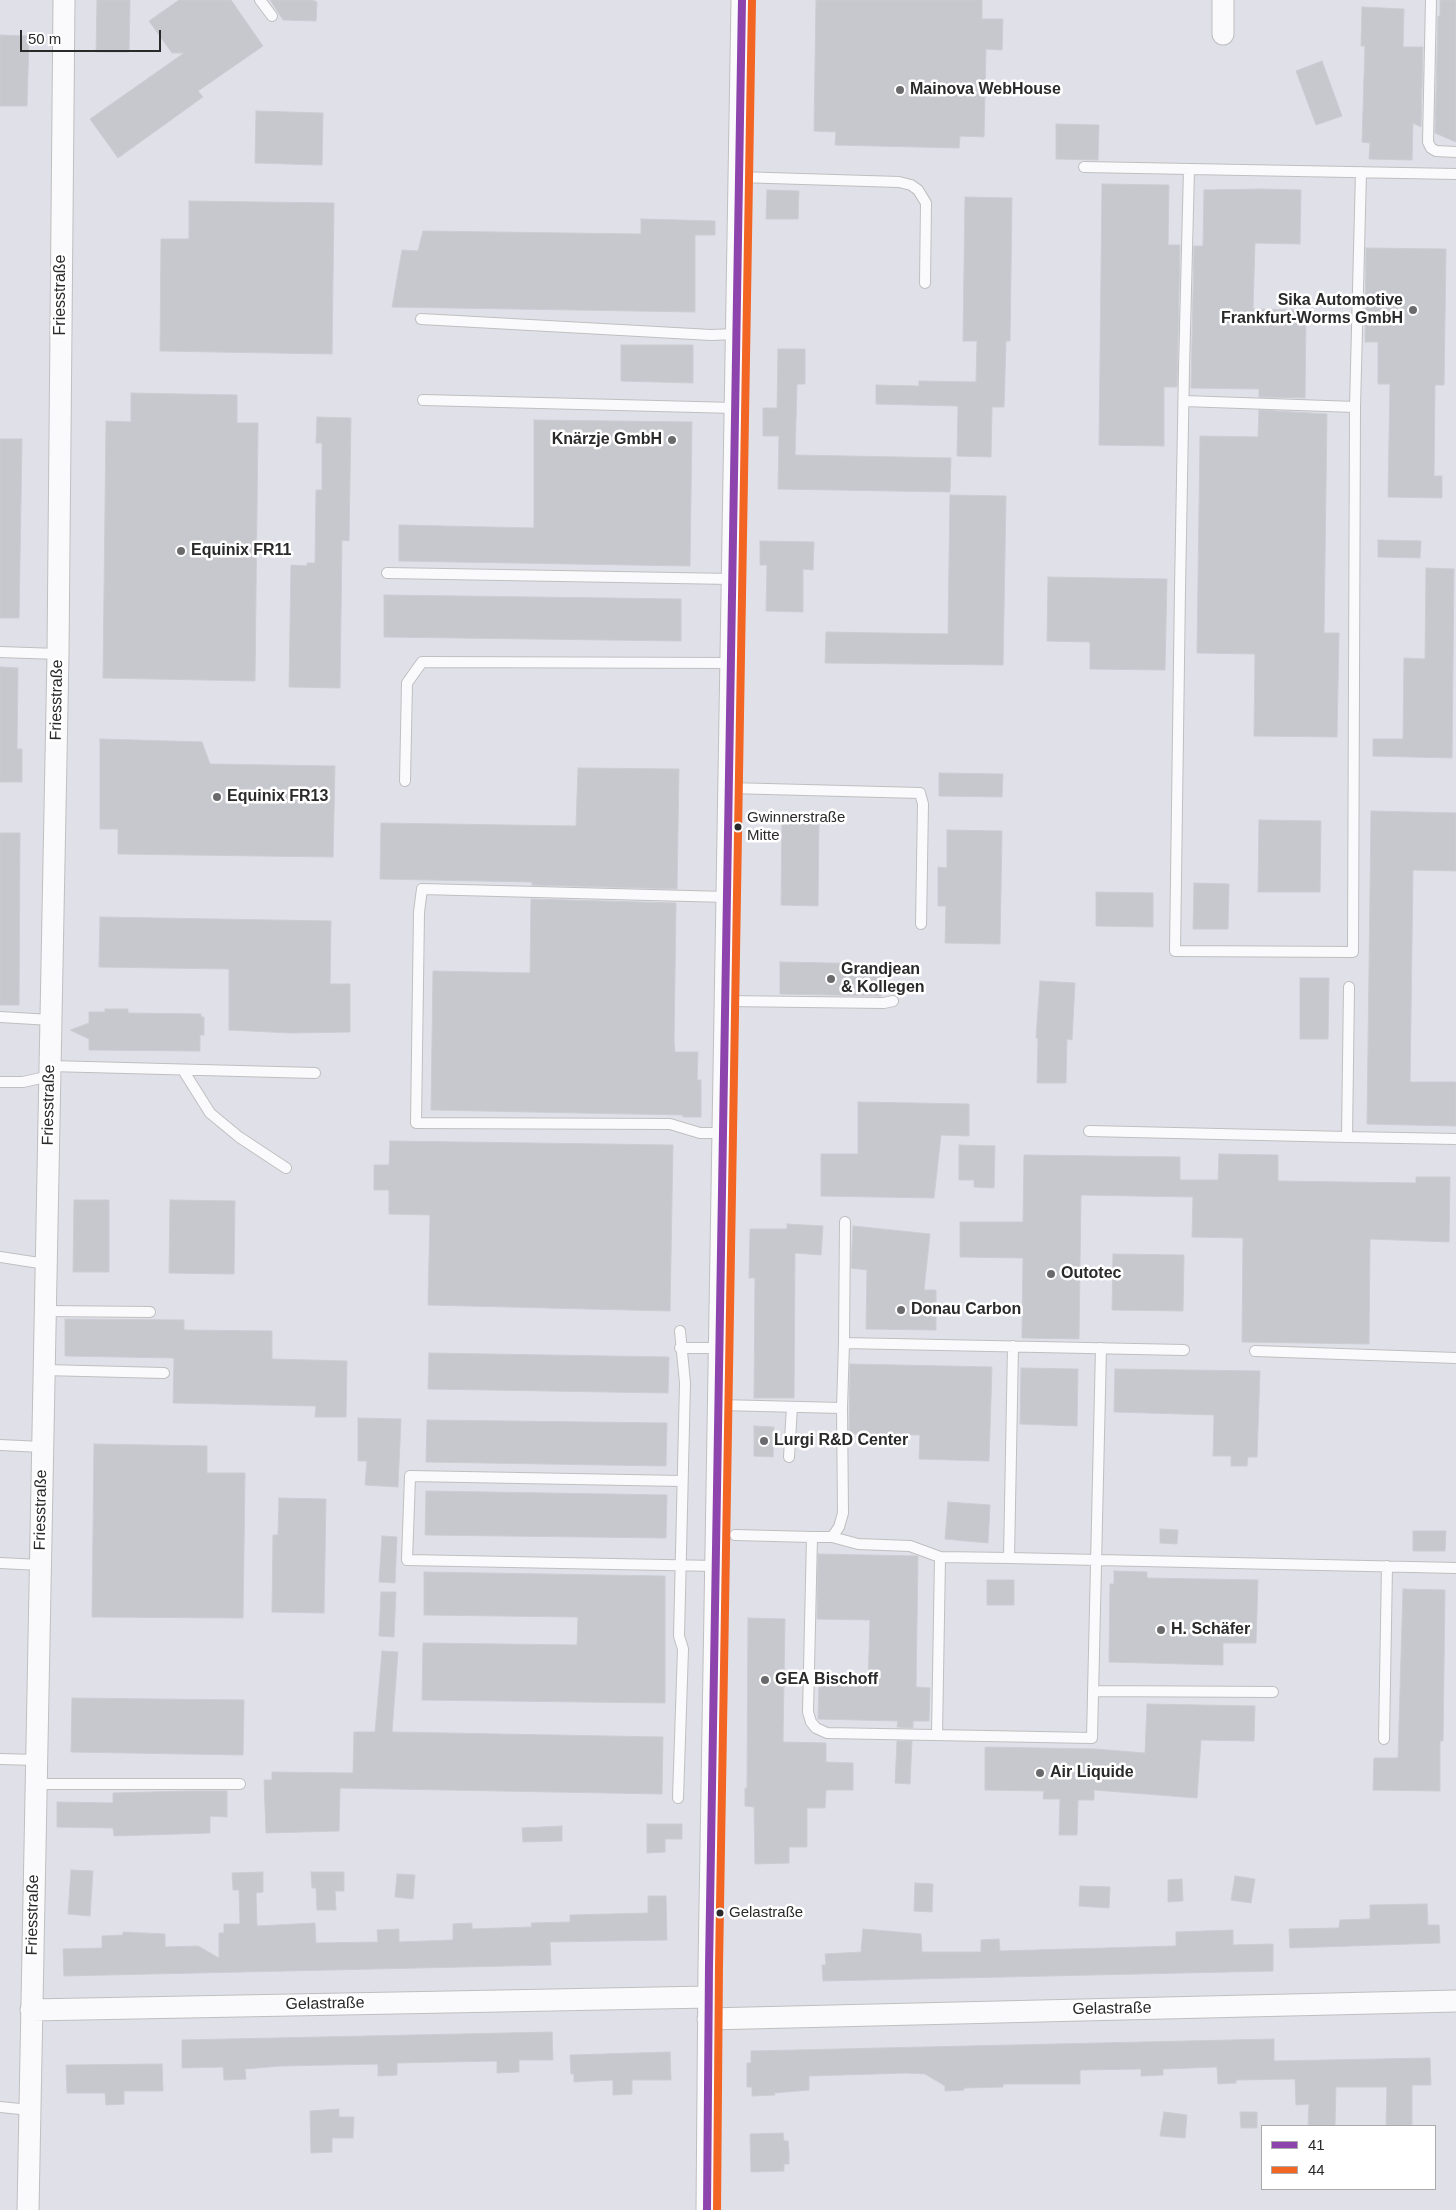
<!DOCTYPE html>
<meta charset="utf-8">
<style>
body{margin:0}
#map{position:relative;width:1456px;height:2210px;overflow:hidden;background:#e0e0e9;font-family:Arial,sans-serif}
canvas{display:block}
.legend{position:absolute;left:1261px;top:2125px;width:175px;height:65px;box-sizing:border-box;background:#fff;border:1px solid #aaa;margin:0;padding:6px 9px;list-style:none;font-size:15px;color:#2a2a2a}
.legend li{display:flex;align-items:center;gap:10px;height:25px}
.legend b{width:25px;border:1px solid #aaa}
.scale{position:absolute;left:20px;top:30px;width:141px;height:22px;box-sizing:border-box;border:2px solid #2a2a2a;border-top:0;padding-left:6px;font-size:15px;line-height:18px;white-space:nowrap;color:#2a2a2a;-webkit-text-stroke:4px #fff;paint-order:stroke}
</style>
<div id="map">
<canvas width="1456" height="2210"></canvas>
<ul class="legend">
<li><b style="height:6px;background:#8e44ad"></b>41</li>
<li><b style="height:6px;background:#f26522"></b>44</li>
</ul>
<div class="scale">50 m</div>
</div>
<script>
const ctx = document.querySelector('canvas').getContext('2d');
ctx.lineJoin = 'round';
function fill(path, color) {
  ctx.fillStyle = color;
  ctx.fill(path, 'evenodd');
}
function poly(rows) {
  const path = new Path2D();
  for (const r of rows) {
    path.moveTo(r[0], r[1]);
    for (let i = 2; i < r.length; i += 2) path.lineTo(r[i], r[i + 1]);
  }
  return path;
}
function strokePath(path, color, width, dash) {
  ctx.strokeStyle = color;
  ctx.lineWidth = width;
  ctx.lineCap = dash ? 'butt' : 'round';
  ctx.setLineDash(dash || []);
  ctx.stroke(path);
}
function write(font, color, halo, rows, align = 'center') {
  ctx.font = font + ' Arial,sans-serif';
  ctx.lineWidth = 5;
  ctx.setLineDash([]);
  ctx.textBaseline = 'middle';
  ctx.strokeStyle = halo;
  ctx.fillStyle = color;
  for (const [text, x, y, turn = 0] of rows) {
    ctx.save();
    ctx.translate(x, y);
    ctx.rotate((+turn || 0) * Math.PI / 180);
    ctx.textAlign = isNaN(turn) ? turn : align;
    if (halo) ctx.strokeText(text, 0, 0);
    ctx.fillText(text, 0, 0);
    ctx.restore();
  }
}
const building = poly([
 [97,0,130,0,129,52,96,52,97,0],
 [179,0,231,0,263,46,198,91,203,97,118,158,90,119,184,53,172,53,149,21,179,0],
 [270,0,312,0,317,2,316,21,283,20,270,0],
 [816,0,982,0,982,19,1003,19,1002,50,986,49,984,137,960,136,959,148,835,145,836,132,814,131,816,0],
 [1440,0,1456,0,1456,142,1435,133,1438,16,1440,16,1440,0],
 [1362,7,1404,9,1403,47,1423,47,1421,127,1413,123,1412,160,1369,159,1370,143,1362,142,1365,46,1361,46,1362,7],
 [0,35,29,36,27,106,0,106,0,35],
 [1322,61,1342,116,1316,125,1296,71,1322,61],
 [256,111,323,113,322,165,255,163,256,111],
 [1056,124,1099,125,1098,160,1056,159,1056,124],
 [1102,184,1169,185,1168,245,1180,245,1177,387,1164,387,1164,446,1099,445,1102,184],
 [1262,189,1301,190,1300,244,1255,243,1253,309,1306,310,1305,398,1259,397,1259,389,1191,388,1194,246,1203,246,1204,190,1262,189],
 [767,190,799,191,798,219,766,219,767,190],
 [965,197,1012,198,1010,341,1006,341,1004,407,992,407,991,457,957,456,958,406,876,404,876,385,919,386,919,381,976,382,977,341,963,341,965,197],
 [189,201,334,203,332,354,160,351,161,239,189,239,189,201],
 [641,219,715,221,715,235,695,235,695,312,392,307,402,250,418,251,423,231,641,234,641,219],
 [1366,248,1446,249,1444,385,1435,385,1434,476,1442,476,1442,498,1388,497,1390,384,1378,384,1378,342,1365,342,1366,248],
 [621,345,693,345,693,383,621,381,621,345],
 [778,349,805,349,805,384,797,384,795,455,951,458,950,492,778,489,779,436,763,436,763,408,777,408,778,349],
 [131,393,237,395,237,423,258,423,255,681,103,678,106,421,131,422,131,393],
 [1259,410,1327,414,1324,633,1339,633,1337,737,1254,736,1255,654,1197,653,1200,436,1258,437,1259,410],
 [317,417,351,418,349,541,342,540,340,688,289,687,291,565,307,566,307,563,315,563,316,490,322,490,322,443,316,443,317,417],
 [534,420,692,422,690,566,399,561,399,525,534,528,534,420],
 [0,439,22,439,19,618,0,618,0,439],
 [950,495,1006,496,1003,665,825,663,826,632,948,634,950,495],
 [1378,540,1421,541,1420,558,1378,557,1378,540],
 [760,541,814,542,813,570,803,569,803,612,766,611,767,565,760,565,760,541],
 [1426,568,1454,569,1452,758,1373,756,1373,739,1403,739,1404,658,1425,659,1426,568],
 [1048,577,1167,579,1165,670,1090,669,1090,642,1047,641,1048,577],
 [384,595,681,599,681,641,384,637,384,595],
 [0,667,18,668,17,749,22,749,22,782,0,782,0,667],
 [100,739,202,742,210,764,335,766,333,857,118,854,118,829,100,829,100,739],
 [578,768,679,769,677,889,532,885,532,882,380,879,381,823,576,826,578,768],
 [939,773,1003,774,1002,797,939,796,939,773],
 [1371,811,1456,813,1456,871,1413,870,1410,1082,1456,1082,1456,1126,1367,1124,1371,811],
 [782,818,819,819,818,906,781,905,782,818],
 [1259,820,1321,821,1320,892,1258,892,1259,820],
 [947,830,1002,831,1000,944,945,943,946,906,938,906,938,867,947,868,947,830],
 [0,833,20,833,19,1005,0,1005,0,833],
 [1194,883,1229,884,1228,929,1193,929,1194,883],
 [1096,892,1153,893,1153,927,1096,926,1096,892],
 [531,899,676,903,674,1042,675,1052,698,1052,697,1080,701,1080,701,1117,683,1117,683,1115,431,1110,433,971,530,973,531,899],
 [100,917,331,921,330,984,350,984,350,1032,291,1033,229,1030,229,969,99,967,100,917],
 [780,962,881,964,881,996,780,994,780,962],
 [1300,978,1329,978,1328,1039,1300,1039,1300,978],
 [1040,981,1075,983,1072,1040,1067,1039,1066,1083,1037,1083,1038,1038,1036,1038,1040,981],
 [105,1009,128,1009,128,1013,201,1014,201,1017,204,1017,204,1035,200,1035,200,1051,89,1050,89,1039,70,1030,89,1023,89,1012,105,1012,105,1009],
 [858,1102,969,1104,969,1136,941,1135,934,1198,821,1196,821,1154,858,1154,858,1102],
 [390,1141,673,1145,670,1311,428,1305,430,1215,389,1214,389,1190,374,1190,374,1165,389,1165,390,1141],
 [959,1145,995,1146,994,1188,974,1187,974,1180,959,1180,959,1145],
 [1219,1154,1278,1155,1278,1181,1416,1183,1416,1177,1450,1177,1449,1242,1370,1239,1369,1344,1242,1342,1243,1238,1192,1237,1193,1197,1081,1195,1079,1339,1022,1338,1023,1258,960,1257,960,1222,1023,1222,1024,1155,1180,1157,1180,1180,1218,1180,1219,1154],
 [74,1200,109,1200,109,1272,73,1272,74,1200],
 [170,1200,235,1201,234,1274,169,1273,170,1200],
 [787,1224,823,1226,821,1255,795,1253,794,1398,754,1398,755,1278,749,1278,750,1229,787,1229,787,1224],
 [853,1226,930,1234,924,1290,936,1290,936,1330,866,1329,867,1270,851,1268,853,1226],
 [1113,1254,1184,1255,1183,1311,1112,1310,1113,1254],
 [65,1319,184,1320,184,1330,272,1331,272,1359,347,1361,346,1417,315,1417,316,1406,173,1403,174,1358,65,1356,65,1319],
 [429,1353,669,1357,668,1393,428,1389,429,1353],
 [850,1364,992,1367,989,1461,919,1459,920,1435,849,1434,850,1364],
 [1021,1368,1078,1369,1077,1426,1020,1424,1021,1368],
 [1115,1369,1260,1371,1257,1457,1248,1457,1247,1466,1231,1466,1231,1456,1213,1456,1214,1415,1114,1412,1115,1369],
 [358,1418,401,1419,398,1487,365,1485,367,1461,358,1461,358,1418],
 [427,1420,667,1423,666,1466,426,1462,427,1420],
 [754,1426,774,1427,773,1457,754,1456,754,1426],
 [94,1444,207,1446,207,1473,245,1473,243,1618,92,1617,94,1444],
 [426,1491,667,1495,666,1538,425,1535,426,1491],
 [279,1498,326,1499,324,1613,272,1612,273,1535,278,1535,279,1498],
 [948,1502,990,1505,988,1543,945,1539,948,1502],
 [1160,1529,1178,1530,1177,1544,1160,1543,1160,1529],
 [1413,1531,1446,1531,1445,1551,1413,1551,1413,1531],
 [382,1536,397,1537,395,1583,379,1582,382,1536],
 [818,1554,918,1556,916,1687,930,1688,929,1721,913,1721,913,1728,897,1727,898,1721,818,1719,819,1685,868,1686,870,1620,817,1619,818,1554],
 [1114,1571,1147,1572,1147,1578,1258,1580,1256,1643,1223,1643,1223,1665,1109,1662,1110,1584,1114,1584,1114,1571],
 [424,1572,665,1576,665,1703,422,1700,423,1643,577,1645,578,1617,424,1615,424,1572],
 [987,1580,1014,1580,1014,1605,987,1605,987,1580],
 [1403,1589,1445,1590,1443,1741,1440,1741,1440,1791,1373,1790,1374,1758,1398,1758,1403,1589],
 [381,1592,396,1592,394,1637,379,1636,381,1592],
 [748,1618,785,1619,783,1742,826,1743,826,1762,853,1763,853,1790,826,1790,825,1808,807,1808,807,1847,789,1847,789,1863,755,1864,754,1807,745,1806,745,1788,747,1788,748,1618],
 [382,1651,398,1652,392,1732,663,1737,662,1794,340,1788,339,1831,266,1833,264,1780,272,1780,272,1772,353,1773,354,1732,375,1732,382,1651],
 [72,1698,244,1700,243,1755,71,1752,72,1698],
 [1147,1704,1255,1706,1254,1741,1201,1740,1197,1798,1094,1790,1094,1800,1078,1800,1077,1835,1059,1835,1060,1799,1043,1799,1044,1791,985,1790,985,1747,1095,1749,1145,1753,1147,1704],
 [897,1741,912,1741,910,1784,895,1783,897,1741],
 [188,1791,227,1791,227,1817,210,1816,210,1833,114,1836,113,1828,57,1827,57,1802,113,1803,113,1793,188,1791],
 [647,1824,682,1824,682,1839,665,1839,665,1852,647,1853,647,1824],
 [562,1826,562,1841,523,1842,522,1828,562,1826],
 [71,1870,93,1871,90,1916,68,1914,71,1870],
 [263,1872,263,1892,256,1893,257,1926,315,1923,316,1943,378,1942,377,1930,399,1929,399,1942,453,1940,453,1924,472,1923,472,1929,532,1927,531,1923,570,1922,570,1915,648,1913,648,1896,666,1896,667,1940,550,1942,551,1965,64,1976,63,1949,102,1948,102,1936,123,1935,123,1932,165,1934,165,1947,198,1946,219,1958,219,1933,224,1933,224,1924,240,1924,239,1890,233,1890,232,1873,263,1872],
 [311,1872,344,1872,344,1891,335,1891,336,1910,317,1910,316,1888,312,1888,311,1872],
 [397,1874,415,1875,413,1899,395,1897,397,1874],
 [1235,1876,1255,1879,1251,1903,1231,1900,1235,1876],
 [1182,1879,1183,1901,1168,1902,1168,1880,1182,1879],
 [915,1883,933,1884,932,1912,914,1911,915,1883],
 [1080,1886,1110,1887,1109,1908,1079,1906,1080,1886],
 [1427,1904,1428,1925,1439,1925,1440,1943,1290,1948,1289,1929,1339,1928,1340,1920,1370,1919,1370,1905,1427,1904],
 [863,1929,921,1934,922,1952,981,1952,981,1940,999,1939,1000,1951,1176,1946,1176,1932,1233,1930,1233,1945,1273,1944,1273,1971,823,1981,822,1965,826,1965,825,1954,861,1952,863,1929],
 [552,2032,553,2060,519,2060,519,2072,497,2073,497,2061,397,2063,397,2075,378,2076,378,2064,280,2066,245,2069,246,2079,224,2080,223,2067,182,2068,182,2040,552,2032],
 [1274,2039,1274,2061,1430,2058,1431,2085,1412,2085,1412,2126,1386,2126,1387,2087,1336,2087,1335,2126,1308,2126,1309,2104,1296,2105,1295,2079,1236,2080,1236,2083,1218,2084,1217,2067,1163,2069,1163,2075,1141,2076,1141,2069,1080,2070,1080,2084,1003,2084,1003,2087,964,2088,964,2090,945,2091,945,2086,925,2074,907,2073,809,2076,809,2090,774,2093,775,2095,752,2096,752,2087,747,2087,747,2063,751,2063,751,2051,1274,2039],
 [670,2052,671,2080,632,2080,632,2094,613,2095,613,2080,574,2082,574,2074,571,2074,570,2055,670,2052],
 [162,2064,163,2091,124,2091,124,2104,106,2105,105,2093,67,2093,66,2065,162,2064],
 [339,2109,339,2117,354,2117,353,2138,332,2138,332,2152,311,2153,310,2111,339,2109],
 [1164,2112,1187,2115,1185,2138,1160,2136,1164,2112],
 [1240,2112,1257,2112,1257,2128,1241,2128,1240,2112],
 [783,2133,784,2141,788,2141,789,2152,789,2164,784,2164,784,2171,751,2172,750,2134,783,2133]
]);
const lane = poly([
 [260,0,272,16],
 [1431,0,1428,142,1431,148,1436,151,1456,152],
 [1084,167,1456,174],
 [738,177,899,182,911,185,918,190,926,203,925,283],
 [421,319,711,335,736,334],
 [423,400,735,408],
 [1184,401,1355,407,1353,952,1175,951,1180,589,1184,369,1189,169],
 [1355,407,1361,172],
 [387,573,732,579],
 [0,652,58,654],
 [405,781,407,683,422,662,731,663],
 [729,788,920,793,923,804,921,924],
 [1349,987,1347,1137,1456,1139],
 [726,1001,884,1003,893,1001],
 [0,1017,51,1020],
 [50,1066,315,1073],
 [183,1070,210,1113,239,1137,286,1168],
 [0,1082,23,1082,50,1076],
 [1089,1131,1347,1137],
 [724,1133,700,1133,670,1124,416,1123,419,912,422,889,727,897],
 [0,1257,46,1264],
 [45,1311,150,1312],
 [844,1343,845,1222],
 [1013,1346,1009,1558,940,1557,910,1546,858,1544,832,1537,812,1537,808,1712,811,1722,816,1728,827,1733,1092,1738,1101,1348],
 [680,1348,720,1348],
 [1255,1351,1456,1358],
 [44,1370,164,1373],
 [719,1405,842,1408,844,1343,1184,1350],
 [0,1445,42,1447],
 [789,1457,792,1407],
 [682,1481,410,1476,407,1560,716,1566],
 [735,1535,812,1537],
 [832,1537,839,1527,843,1513,842,1408],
 [1009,1558,1456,1568],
 [0,1563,40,1565],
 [1093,1691,1273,1692],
 [937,1735,940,1557],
 [1384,1739,1387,1566],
 [0,1759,36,1760],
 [36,1784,240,1784],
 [678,1798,683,1649,679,1636,685,1383,680,1331],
 [0,2107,30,2110]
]);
const street = poly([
 [1223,34,1223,0],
 [31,2010,709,1997],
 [708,2019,1456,2001],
 [28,2210,58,654,64,0],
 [707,2210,709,1965,742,0]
]);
const bus1 = poly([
 [707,2210,709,1965,742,0]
]);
const bus2 = poly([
 [717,2210,719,1965,752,0]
]);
const markers = [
 [900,90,5,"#6a6a6d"],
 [1413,310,5,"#6a6a6d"],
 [672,440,5,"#6a6a6d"],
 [181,551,5,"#6a6a6d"],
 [217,797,5,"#6a6a6d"],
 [738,827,4.5,"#2a2a2a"],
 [831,979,5,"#6a6a6d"],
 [1051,1274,5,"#6a6a6d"],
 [901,1310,5,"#6a6a6d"],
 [764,1441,5,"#6a6a6d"],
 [1161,1630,5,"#6a6a6d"],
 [765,1680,5,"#6a6a6d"],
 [1040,1773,5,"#6a6a6d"],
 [720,1913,4.5,"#2a2a2a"]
];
const busNames = [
 ["Gwinnerstraße",747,818],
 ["Mitte",747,836],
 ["Gelastraße",729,1913]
];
const poiNames = [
 ["Mainova WebHouse",910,90],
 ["Sika Automotive",1403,301,"right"],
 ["Frankfurt-Worms GmbH",1403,319,"right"],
 ["Knärzje GmbH",662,440,"right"],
 ["Equinix FR11",191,551],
 ["Equinix FR13",227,797],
 ["Grandjean",841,970],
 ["& Kollegen",841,988],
 ["Outotec",1061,1274],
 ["Donau Carbon",911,1310],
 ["Lurgi R&D Center",774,1441],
 ["H. Schäfer",1171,1630],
 ["GEA Bischoff",775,1680],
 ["Air Liquide",1050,1773]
];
const streetNames = [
 ["Friesstraße",61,295,-90],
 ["Friesstraße",57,700,-89],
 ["Friesstraße",49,1105,-89],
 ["Friesstraße",41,1510,-89],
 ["Friesstraße",33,1915,-89],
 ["Gelastraße",325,2004,-1],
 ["Gelastraße",1112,2009,-1]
];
fill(building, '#c7c7ce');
strokePath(building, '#ccccd4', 1);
strokePath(lane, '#bfbfc0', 12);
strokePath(street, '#bfbfc0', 23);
strokePath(lane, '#fafafc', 10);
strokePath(street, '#fafafc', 21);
strokePath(bus1, '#8e44ad', 8);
strokePath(bus2, '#f26522', 8);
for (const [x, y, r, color] of markers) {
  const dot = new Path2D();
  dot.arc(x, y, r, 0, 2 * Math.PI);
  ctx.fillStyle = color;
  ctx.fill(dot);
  strokePath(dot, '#fff', 2);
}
write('15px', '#2a2a2a', '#fff', busNames, 'left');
write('bold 16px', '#2a2a2a', '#fff', poiNames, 'left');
write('16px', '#2a2a2a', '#fff', streetNames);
</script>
